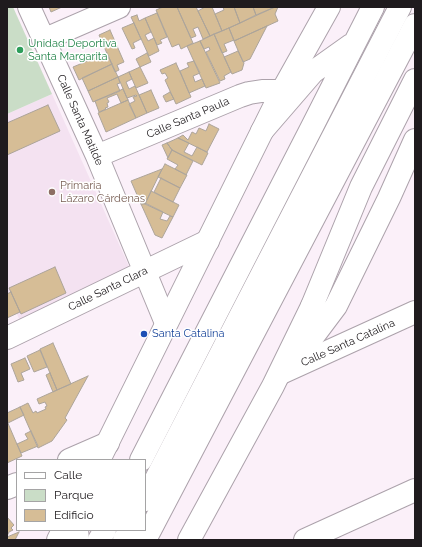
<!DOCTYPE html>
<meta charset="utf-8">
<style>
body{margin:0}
#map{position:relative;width:422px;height:547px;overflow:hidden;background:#fbf0f9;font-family:Raleway,sans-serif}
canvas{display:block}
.frame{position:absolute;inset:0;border:8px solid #1f1b1e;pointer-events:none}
.legend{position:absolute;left:16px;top:459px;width:130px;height:72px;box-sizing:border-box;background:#fff;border:1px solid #a5a4a5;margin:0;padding:5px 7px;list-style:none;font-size:12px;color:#1f1b1e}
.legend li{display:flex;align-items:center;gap:8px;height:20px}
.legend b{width:20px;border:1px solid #a5a4a5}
</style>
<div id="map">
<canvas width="422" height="547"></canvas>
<div class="frame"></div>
<ul class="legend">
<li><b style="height:5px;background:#fff"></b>Calle</li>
<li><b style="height:11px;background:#caddc7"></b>Parque</li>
<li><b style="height:11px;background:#d6bd96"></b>Edificio</li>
</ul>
</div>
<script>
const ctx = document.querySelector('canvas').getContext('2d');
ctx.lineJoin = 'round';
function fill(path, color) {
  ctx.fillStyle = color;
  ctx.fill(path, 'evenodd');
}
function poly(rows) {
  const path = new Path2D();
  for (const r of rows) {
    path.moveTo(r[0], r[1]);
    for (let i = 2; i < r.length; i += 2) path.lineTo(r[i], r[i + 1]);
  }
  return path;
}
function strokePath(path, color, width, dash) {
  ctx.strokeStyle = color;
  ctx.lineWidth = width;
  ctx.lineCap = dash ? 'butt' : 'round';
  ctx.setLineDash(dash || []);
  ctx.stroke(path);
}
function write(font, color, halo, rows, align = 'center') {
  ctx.font = font + ' Raleway,sans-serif';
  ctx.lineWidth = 3;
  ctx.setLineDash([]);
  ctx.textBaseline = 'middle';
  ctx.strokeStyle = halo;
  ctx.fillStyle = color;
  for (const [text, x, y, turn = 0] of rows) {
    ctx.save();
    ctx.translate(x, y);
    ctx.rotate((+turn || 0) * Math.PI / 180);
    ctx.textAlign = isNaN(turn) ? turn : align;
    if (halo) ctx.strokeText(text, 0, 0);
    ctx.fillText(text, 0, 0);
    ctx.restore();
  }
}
const built = poly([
 [52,94,131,271,20,321,7,291,7,114]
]);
const green = poly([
 [7,7,13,7,52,94,7,114]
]);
const building = poly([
 [49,7,62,7,51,12,49,7],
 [163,7,177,7,193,43,181,49,179,44,172,47,156,10,163,7],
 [177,7,196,7,210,36,203,39,198,27,193,29,196,36,191,38,177,7],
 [205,7,212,7,222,31,210,36,198,11,205,7],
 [223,7,234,7,240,23,222,31,215,14,224,10,223,7],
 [234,7,253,7,256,15,240,23,234,7],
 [253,7,275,7,256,15,253,7],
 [275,7,278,7,275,14,278,21,234,41,229,28,275,7],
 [157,13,167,37,160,40,162,43,157,45,145,18,157,13],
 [137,15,139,21,145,18,151,32,145,35,148,41,154,38,159,51,149,56,131,17,137,15],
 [134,23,141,39,133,43,135,48,132,49,122,28,134,23],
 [267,26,250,59,243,62,234,41,267,26],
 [229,28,234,40,224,44,227,51,222,53,214,34,229,28],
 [110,30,124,62,117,65,119,70,115,72,99,35,110,30],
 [214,34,231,72,224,76,225,79,220,81,206,52,210,50,209,47,204,49,200,41,214,34],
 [200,41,220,83,206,88,187,46,200,41],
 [238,51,244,63,242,70,232,74,224,57,238,51],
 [107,53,112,64,79,80,73,67,107,53],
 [147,53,151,62,140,67,136,59,147,53],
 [194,61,200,73,193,76,195,82,202,79,205,86,189,93,180,71,189,67,187,63,194,61],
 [176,63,191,97,176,104,165,80,168,78,165,73,162,74,160,70,176,63],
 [112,64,118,77,88,91,82,78,112,64],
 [140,67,148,83,136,88,129,72,140,67],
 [129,72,132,79,126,82,129,89,135,86,147,113,136,118,129,104,135,101,133,97,137,96,136,95,127,98,118,77,129,72],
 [118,77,120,83,117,84,120,91,93,102,88,91,118,77],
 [123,89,128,100,121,103,117,94,107,98,109,102,107,103,108,107,105,108,106,109,99,112,95,101,123,89],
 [151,90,159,108,147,113,139,95,151,90],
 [170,92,174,99,166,102,163,96,170,92],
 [128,100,136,118,106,132,98,113,128,100],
 [48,105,60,131,7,155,7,123,48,105],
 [209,124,219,129,207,152,178,138,183,135,188,140,192,132,196,134,199,128,206,131,209,124],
 [178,138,189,143,184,152,192,156,197,147,208,153,202,165,172,150,167,143,178,138],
 [167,143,172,150,168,158,162,145,167,143],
 [172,150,193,161,186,175,175,169,178,165,167,159,172,150],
 [165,164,187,175,180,188,158,177,165,164],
 [162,169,145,204,141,204,131,181,162,169],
 [161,178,180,188,173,202,154,192,161,178],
 [151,191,179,205,173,217,145,204,151,191],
 [141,204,145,203,163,212,160,219,167,221,170,216,173,217,162,238,155,235,141,204],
 [55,267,66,293,21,314,9,288,55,267],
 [11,292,20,312,7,318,7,294,11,292],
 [53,343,71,384,57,390,40,349,53,343],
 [40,350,47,367,34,372,27,356,40,350],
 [25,358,30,369,21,373,24,380,18,382,11,364,25,358],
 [50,373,57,390,53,392,46,375,50,373],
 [88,376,65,418,67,420,52,441,38,448,20,407,28,403,33,413,36,411,37,413,46,409,45,407,47,406,45,402,39,404,37,399,88,376],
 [20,407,24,415,8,423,7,413,20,407],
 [7,421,22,456,7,463,7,421],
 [31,431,38,446,21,453,17,444,28,439,25,434,31,431],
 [7,517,14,525,11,528,13,530,9,532,7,536,7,517],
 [19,532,15,540,7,540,7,537,19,532]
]);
const minor = poly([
 [29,7,97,156,166,323],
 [43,40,119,7],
 [97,156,240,96,249,93,262,91,282,91],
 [7,338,208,241],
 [281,373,415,312],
 [69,460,108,443],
 [7,488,17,484],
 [145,500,400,7],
 [124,540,130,530],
 [305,540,415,490]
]);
const major = poly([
 [281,373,309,342,336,306,389,198,415,140],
 [99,460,282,91,329,7],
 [77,530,78,540],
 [58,540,63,530],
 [189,540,273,386,312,306]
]);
const highway = poly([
 [262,131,313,72,351,45],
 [312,306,361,187,415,80],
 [141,460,313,125,373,7],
 [99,540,105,530],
 [145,540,415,25]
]);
const markers = [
 [20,50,4,"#2e9e5b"],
 [52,192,4,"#8d6e63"],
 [144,334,4,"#1a4fb4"]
];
const leisureNames = [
 ["Unidad Deportiva",28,44],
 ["Santa Margarita",28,57]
];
const streetNames = [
 ["Calle Santa Paula",188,118,-23],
 ["Calle Santa Matilde",80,120,66],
 ["Calle Santa Clara",108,289,-26],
 ["Calle Santa Catalina",348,343,-24]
];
const educationNames = [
 ["Primaria",60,186],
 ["Lázaro Cárdenas",60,199]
];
const transitNames = [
 ["Santa Catalina",152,334]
];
fill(built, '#f4e2f1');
fill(green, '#caddc7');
fill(building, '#d6bd96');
strokePath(building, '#aca49a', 1);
strokePath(minor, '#aca2ab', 24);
strokePath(major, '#aca2ab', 24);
strokePath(highway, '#aca2ab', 24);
strokePath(minor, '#fff', 22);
strokePath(major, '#fff', 22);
strokePath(highway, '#fff', 22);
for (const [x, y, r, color] of markers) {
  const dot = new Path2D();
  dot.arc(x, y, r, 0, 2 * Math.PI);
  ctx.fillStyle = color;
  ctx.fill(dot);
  strokePath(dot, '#fff', 1.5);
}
write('11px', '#27864d', '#fff', leisureNames, 'left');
write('11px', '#1f1b1e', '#fff', streetNames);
write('11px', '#785e54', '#fff', educationNames, 'left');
write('11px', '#164399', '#fff', transitNames, 'left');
</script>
